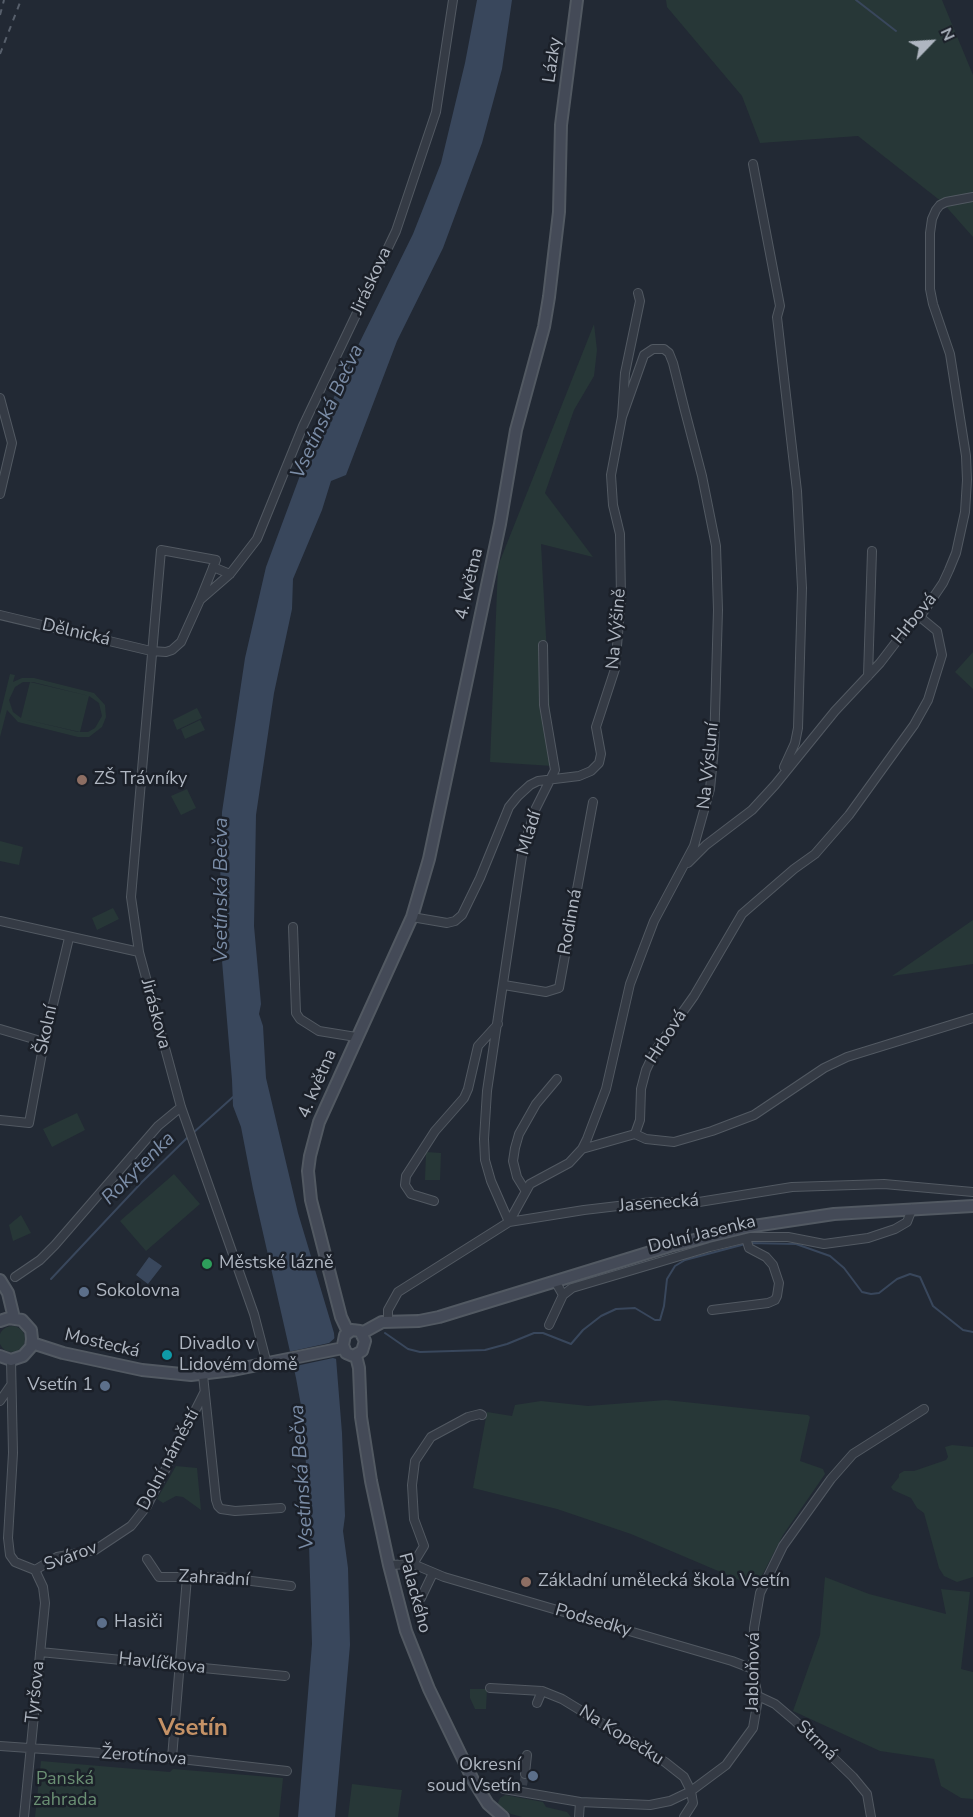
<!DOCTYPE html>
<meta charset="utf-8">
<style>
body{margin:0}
#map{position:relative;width:973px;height:1817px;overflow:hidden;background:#222934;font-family:"Nunito Sans",sans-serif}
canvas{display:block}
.north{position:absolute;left:901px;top:12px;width:60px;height:60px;-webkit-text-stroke:4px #1b2029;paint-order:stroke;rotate:65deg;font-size:16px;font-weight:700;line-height:24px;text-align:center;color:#afb6c1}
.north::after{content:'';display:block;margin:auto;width:21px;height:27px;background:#afb6c1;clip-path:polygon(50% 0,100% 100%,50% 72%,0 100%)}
</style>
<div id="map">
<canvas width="973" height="1817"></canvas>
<div class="north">N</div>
</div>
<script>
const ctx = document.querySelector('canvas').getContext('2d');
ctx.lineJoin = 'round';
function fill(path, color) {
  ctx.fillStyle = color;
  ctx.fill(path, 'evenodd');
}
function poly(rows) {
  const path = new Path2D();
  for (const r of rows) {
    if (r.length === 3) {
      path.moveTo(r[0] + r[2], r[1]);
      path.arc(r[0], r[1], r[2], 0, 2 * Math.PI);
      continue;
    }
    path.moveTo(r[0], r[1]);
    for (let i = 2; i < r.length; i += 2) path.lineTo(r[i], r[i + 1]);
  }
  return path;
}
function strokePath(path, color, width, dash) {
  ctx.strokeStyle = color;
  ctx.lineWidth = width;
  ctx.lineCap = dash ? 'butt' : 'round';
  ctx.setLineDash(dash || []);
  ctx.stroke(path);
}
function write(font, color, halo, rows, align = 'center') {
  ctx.font = font + ' "Nunito Sans",sans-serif';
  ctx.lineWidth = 5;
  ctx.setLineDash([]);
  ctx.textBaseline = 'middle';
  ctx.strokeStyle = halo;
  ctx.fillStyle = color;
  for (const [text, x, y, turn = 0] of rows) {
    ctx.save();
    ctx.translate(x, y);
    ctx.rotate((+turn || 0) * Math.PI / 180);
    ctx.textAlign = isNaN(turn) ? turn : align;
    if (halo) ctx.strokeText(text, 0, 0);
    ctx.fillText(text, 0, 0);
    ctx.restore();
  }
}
const green = poly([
 [666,0,942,0,973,75,973,237,942,202,858,136,760,143,742,96,667,7],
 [594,324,597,350,594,376,574,410,545,493,593,557,541,544,553,766,490,762,498,566],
 [973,652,973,689,955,672],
 [10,674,15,675,13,682,22,678,34,678,94,693,105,705,106,717,102,727,89,737,78,737,18,722,7,710,0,737,0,715],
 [23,682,33,682,89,696,30,682,21,718,13,712,9,700,15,687],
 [89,696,99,703,102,716,95,728,88,732,78,732,23,719,80,732],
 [197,708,202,718,177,730,173,720],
 [200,720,205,730,185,739,181,729],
 [187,789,196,808,181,815,171,796],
 [0,841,23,847,19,865,0,861],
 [113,908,119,919,97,930,92,918],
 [973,920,973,964,892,976],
 [77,1113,85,1130,52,1147,43,1129],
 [426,1152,441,1153,440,1180,425,1180],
 [174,1174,200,1204,146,1251,120,1221],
 [21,1215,31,1233,13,1241,9,1225],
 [12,1339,13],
 [666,1400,808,1415,810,1417,800,1461,823,1469,825,1474,783,1535,756,1587,631,1534,557,1509,473,1488,487,1412,512,1416,515,1405,541,1401,588,1406],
 [952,1445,973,1447,973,1577,957,1582,944,1576,939,1568,924,1513,917,1508,911,1498,893,1490,891,1487,899,1477,899,1474,904,1471,914,1471,946,1460,948,1457,945,1447],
 [176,1466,197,1468,201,1510,183,1497,176,1496,163,1503,157,1499],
 [825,1577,869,1594,946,1614,941,1589,970,1592,961,1669,973,1672,973,1799,961,1798,941,1786,934,1759,880,1751,793,1711,820,1635],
 [470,1689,487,1689,486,1709,475,1709,470,1698],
 [41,1761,170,1772,173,1769,283,1778,279,1817,35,1817],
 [352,1784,402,1790,398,1817,348,1817],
 [505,1795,543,1802,546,1807,567,1812,571,1817,522,1817,511,1814,497,1805,500,1798]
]);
const water = poly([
 [477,0,512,0,502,69,482,143,443,248,397,341,346,475,331,481,322,510,293,579,292,609,274,693,256,815,254,926,261,1004,259,1014,263,1026,266,1078,298,1213,334,1333,342,1433,345,1516,343,1531,348,1568,350,1645,335,1817,298,1817,312,1644,307,1477,302,1411,296,1378,253,1189,241,1127,233,1106,232,1080,219,925,222,812,245,658,266,567,305,462,347,368,413,234,441,163,465,63],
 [149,1257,162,1266,148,1284,136,1275]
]);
const pier = poly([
 [336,1337,340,1360,333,1358,291,1367,288,1352,329,1343]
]);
const stream = poly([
 [856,0,896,31],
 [193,1133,233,1097],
 [51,1279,142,1182,188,1137],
 [385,1333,408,1349,420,1352,485,1350,507,1344,534,1333,543,1333,571,1344,583,1330,601,1316,616,1309,635,1308,655,1320,660,1320,664,1306,667,1279,675,1266,685,1260,749,1243,796,1244,830,1256,844,1268,862,1292,871,1294,879,1293,897,1279,910,1274,920,1277,933,1306,963,1330,973,1332]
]);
const streetTunnel = poly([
 [523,1785,525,1774]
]);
const street = poly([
 [753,164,780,306,777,317,797,491,802,588,798,728,795,743,784,767],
 [0,398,12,443,0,494],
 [213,567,230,574],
 [200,600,216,560,161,550,131,897,139,952,181,1107,254,1314,267,1364],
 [0,615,151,651,166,652,172,650,181,642,200,600,230,574,257,539,303,426,396,231,436,112,453,0],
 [868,676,872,551],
 [688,863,706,845,752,810,775,785,835,711,880,663,906,629,920,617,943,583,949,570,956,553,965,512,967,480,966,456,950,354,933,304,930,289,930,233,932,219,936,210,940,205,946,202,973,197],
 [412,917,447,923,455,921,462,915,480,878,509,807,518,796,530,785,538,781,579,776,591,771,599,763,601,754,596,727,615,669,621,599,620,534,613,505,611,475,622,417,625,373,640,301,638,293],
 [0,921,139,952],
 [293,927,296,1013,300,1019,319,1031,356,1037],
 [504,985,546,992,559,988,593,802],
 [0,1029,44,1042],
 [0,1120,29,1123,44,1042,69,938],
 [635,1134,646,1139,674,1142,712,1131,754,1115,824,1068,847,1057,973,1018],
 [582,1149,635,1134,640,1120,641,1089,646,1070,655,1051,694,996,742,914,794,869,815,854,849,815,914,725,928,700,942,655,937,631,920,617],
 [525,1190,517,1177,513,1161,515,1148,519,1134,536,1104,557,1079],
 [434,1201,411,1194,405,1185,406,1176,435,1131,464,1098,468,1089,478,1046,498,1024],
 [509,1222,530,1184,569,1163,582,1149,587,1139,606,1089,630,984,654,921,694,846,710,789,714,748,718,610,716,546,702,476,685,411,673,363,669,353,664,349,653,349,644,355,622,417],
 [509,1222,491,1181,485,1160,484,1139,487,1091,523,849,535,810,555,770,544,705,543,645],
 [15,1277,40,1260,55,1245,158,1126,181,1107],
 [555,1281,563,1295,572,1288,710,1247,751,1237,788,1237,824,1244,868,1238,895,1229,907,1222,912,1209],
 [712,1310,768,1303,775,1300,777,1296,779,1283,773,1265,766,1257,749,1248,746,1238],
 [388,1322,388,1310,398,1292,509,1222,584,1210,652,1202,699,1202,792,1187,884,1184,973,1192],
 [549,1325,563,1295],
 [11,1360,13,1453,8,1538,10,1555,15,1562,35,1570],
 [203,1375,216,1500,218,1506,221,1509,235,1511,281,1508],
 [0,1401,11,1385],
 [147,1559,159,1577,220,1577,291,1586],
 [413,1564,424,1546,414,1519,412,1485,415,1461,431,1437,468,1417,480,1414,482,1415],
 [389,1565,413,1564,444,1577,732,1661,753,1669],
 [35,1570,57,1557,95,1550,131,1526,147,1506,204,1393],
 [421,1598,433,1573],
 [40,1652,285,1676],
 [490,1688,542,1691,562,1699,665,1762,684,1777,691,1791,693,1803,684,1817],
 [758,1696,775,1704,795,1721,853,1777,867,1794,871,1817],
 [537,1703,542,1691],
 [0,1746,172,1758,287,1771],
 [172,1758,187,1577],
 [525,1774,527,1755],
 [504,1789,580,1802,579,1817],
 [580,1802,650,1805,670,1801,691,1791,726,1765,753,1728,758,1699,753,1669,754,1628,760,1593,783,1546,831,1479,853,1454,924,1409],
 [24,1817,45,1603,43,1587,35,1570]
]);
const secondary = poly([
 [0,1280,8,1293,14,1318],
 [0,1321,9,1318,22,1320,31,1330,32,1339,31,1347,23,1356,11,1360,0,1356],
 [352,1330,360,1331,365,1341,362,1351,353,1356,346,1353,343,1345,345,1335,352,1330],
 [348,1332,341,1317,311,1200,308,1171,310,1156,319,1122,412,917,429,859,500,524,516,430,544,327,549,297,559,212,561,125,577,0],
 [362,1333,382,1322,419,1321,439,1317,670,1246,747,1227,834,1214,973,1206],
 [32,1343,63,1353,142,1370,191,1375,233,1370,343,1348],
 [356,1356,359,1368,361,1417,371,1481,389,1565,406,1631,429,1689,473,1780,488,1804,503,1817]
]);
const rail = poly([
 [0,15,4,0],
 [0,54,21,0]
]);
const markers = [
 [82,780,6,"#8d6e63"],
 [207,1264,6,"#2e9e5b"],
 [84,1292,6,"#5c6f8a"],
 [167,1355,6,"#0f9aa8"],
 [105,1386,6,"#5c6f8a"],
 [526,1582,6,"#8d6e63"],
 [102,1623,6,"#5c6f8a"],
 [533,1776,6,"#5c6f8a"]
];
const streetNames = [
 ["Lázky",553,60,-82],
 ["Jiráskova",372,281,-65],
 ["4. května",470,584,-77],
 ["Hrbová",915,619,-51],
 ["Na Výšině",617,629,-85],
 ["Dělnická",76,633,13],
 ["Na Výsluní",709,766,-84],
 ["Mládí",530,833,-73],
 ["Rodinná",571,922,-80],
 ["Jiráskova",155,1014,75],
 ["Školní",47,1030,-78],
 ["Hrbová",667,1037,-57],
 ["4. května",318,1084,-67],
 ["Jasenecká",659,1204,-4],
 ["Dolní Jasenka",702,1235,-14],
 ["Mostecká",102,1344,13],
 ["Dolní náměstí",169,1460,-62],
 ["Svárov",71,1557,-20],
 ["Zahradní",214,1579,3],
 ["Palackého",414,1593,75],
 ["Podsedky",593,1621,16],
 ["Havlíčkova",162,1664,6],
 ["Jabloňová",754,1672,-89],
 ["Tyršova",36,1692,-84],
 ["Na Kopečku",621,1736,32],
 ["Strmá",816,1741,44],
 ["Žerotínova",144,1757,4]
];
const poiNames = [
 ["ZŠ Trávníky",94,780],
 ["Městské lázně",219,1264],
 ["Sokolovna",96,1292],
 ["Divadlo v",179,1345],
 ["Lidovém domě",179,1366],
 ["Vsetín 1",93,1386,"right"],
 ["Základní umělecká škola Vsetín",538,1582],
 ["Hasiči",114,1623],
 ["Okresní",521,1766,"right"],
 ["soud Vsetín",521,1787,"right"]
];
const parkNames = [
 ["Panská",65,1780],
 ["zahrada",65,1801]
];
const waterNames = [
 ["Vsetínská Bečva",328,412,-65],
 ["Vsetínská Bečva",222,890,-90],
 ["Rokytenka",139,1169,-45],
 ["Vsetínská Bečva",303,1477,-94]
];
const districtNames = [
 ["Vsetín",193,1729]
];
fill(green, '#273737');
fill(water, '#39475c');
fill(pier, '#222934');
strokePath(stream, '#39475c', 2);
strokePath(streetTunnel, '#373e49', 8, [8, 4]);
strokePath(street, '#525962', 10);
strokePath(secondary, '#525962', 14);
strokePath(street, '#353b45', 8);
strokePath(secondary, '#444a57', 10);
strokePath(rail, '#575f6b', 2, [6, 6]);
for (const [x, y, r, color] of markers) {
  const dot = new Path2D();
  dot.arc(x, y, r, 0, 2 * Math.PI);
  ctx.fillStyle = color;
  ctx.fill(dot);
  strokePath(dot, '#1b2029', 2);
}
write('18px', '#afb6c1', '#1b2029', streetNames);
write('18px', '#afb6c1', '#1b2029', poiNames, 'left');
write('18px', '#6a8f73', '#1b2029', parkNames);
write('italic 20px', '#7b8da7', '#1b2029', waterNames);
write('bold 24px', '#c59266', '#1b2029', districtNames);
</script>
